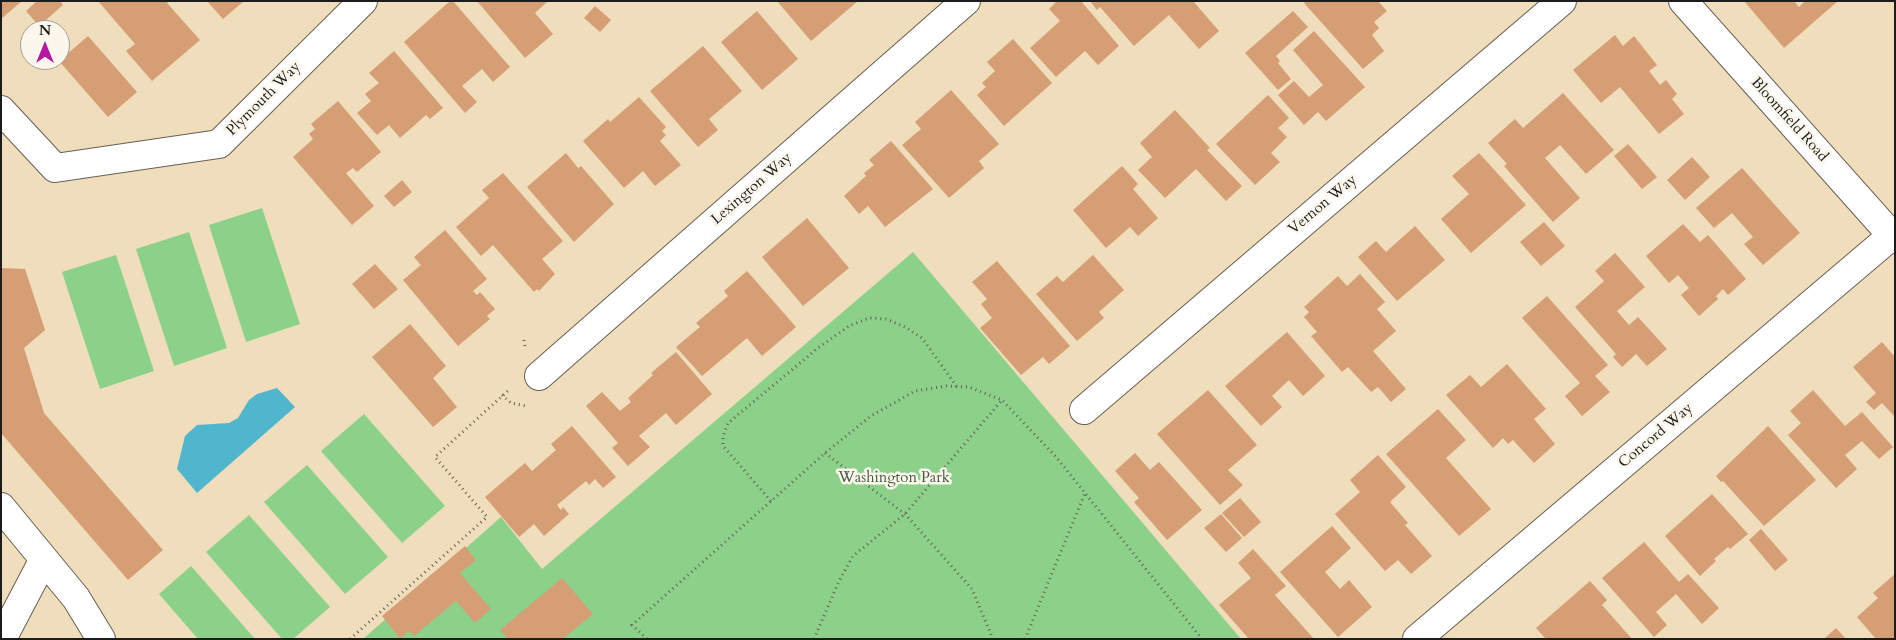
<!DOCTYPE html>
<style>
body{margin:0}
#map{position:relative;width:1896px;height:640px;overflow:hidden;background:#efddbb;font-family:Cardo,serif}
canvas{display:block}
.frame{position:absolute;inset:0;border:2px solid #1c1c1c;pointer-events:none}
.north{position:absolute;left:20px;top:20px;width:50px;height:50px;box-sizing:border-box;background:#fbf7ec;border:1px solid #a29f99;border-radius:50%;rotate:0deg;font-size:14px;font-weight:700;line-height:20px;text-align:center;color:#1c1c1c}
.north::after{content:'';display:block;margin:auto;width:18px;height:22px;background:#b5179e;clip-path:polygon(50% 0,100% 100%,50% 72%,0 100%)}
</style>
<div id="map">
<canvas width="1896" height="640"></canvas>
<div class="frame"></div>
<div class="north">N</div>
</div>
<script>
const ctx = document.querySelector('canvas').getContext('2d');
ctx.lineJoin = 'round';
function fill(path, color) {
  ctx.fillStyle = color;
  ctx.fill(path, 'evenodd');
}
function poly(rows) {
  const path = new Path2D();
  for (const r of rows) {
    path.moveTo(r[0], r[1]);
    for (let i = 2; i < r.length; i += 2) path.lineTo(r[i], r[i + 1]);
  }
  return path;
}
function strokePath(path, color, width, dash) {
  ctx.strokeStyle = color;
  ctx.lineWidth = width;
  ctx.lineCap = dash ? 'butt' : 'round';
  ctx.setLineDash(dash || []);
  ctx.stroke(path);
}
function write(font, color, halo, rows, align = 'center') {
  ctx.font = font + ' Cardo,serif';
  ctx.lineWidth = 5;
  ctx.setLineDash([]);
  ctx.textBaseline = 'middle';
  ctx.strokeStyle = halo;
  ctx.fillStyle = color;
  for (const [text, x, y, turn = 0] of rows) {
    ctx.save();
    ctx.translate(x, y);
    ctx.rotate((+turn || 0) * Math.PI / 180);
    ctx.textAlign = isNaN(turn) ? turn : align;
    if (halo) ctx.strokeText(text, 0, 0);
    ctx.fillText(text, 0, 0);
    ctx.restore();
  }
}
const green = poly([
 [262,208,300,324,246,342,209,225],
 [189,232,227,348,174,366,136,249],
 [913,252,1241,639,363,639,501,517,542,569],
 [116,255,154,371,100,389,62,272],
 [364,414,445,506,402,543,321,451],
 [307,465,388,557,345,594,264,502],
 [249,515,330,607,293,639,282,639,206,552],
 [191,566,255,639,198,639,159,594]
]);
const water = poly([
 [277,388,295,407,197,493,177,469,185,436,197,425,229,423,238,418,249,400,257,394]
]);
const building = poly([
 [1,1,22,1,1,19],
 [37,1,60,1,63,5,39,26,26,11],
 [98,1,170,1,167,3,200,40,152,81,126,51,135,44],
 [207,1,244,1,223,19],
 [450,1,453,1,510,67,493,82,482,69,462,86,477,102,465,113,404,42],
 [477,1,548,1,535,13,553,34,525,58],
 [777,1,858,1,811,41],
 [1057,1,1081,1,1119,46,1098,65,1085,51,1056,77,1030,48,1060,21,1049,9],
 [1090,1,1193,1,1219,31,1199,49,1169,15,1134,46,1100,7,1097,10],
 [1306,1,1378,1,1387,11,1374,22,1379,28,1372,35,1384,51,1363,69,1304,3],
 [1744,1,1794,1,1799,7,1805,1,1838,1,1784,48],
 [595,6,611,20,600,32,584,18],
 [757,11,798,59,762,90,721,42],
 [1293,11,1308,27,1276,56,1280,61,1278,63,1291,79,1278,90,1245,53],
 [1314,31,1365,87,1326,121,1318,112,1304,125,1278,95,1294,81,1309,97,1323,85,1293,50],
 [1615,35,1623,46,1634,36,1657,65,1649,71,1660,85,1666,80,1677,94,1672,99,1684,114,1659,134,1620,87,1601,103,1573,70],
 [88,36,137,92,108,117,59,61],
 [1013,39,1052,83,1004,126,977,95,986,87,982,83,995,71,987,62],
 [703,46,742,91,709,119,718,130,698,147,650,91],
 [394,51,443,108,430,119,426,115,400,138,389,125,377,135,357,113,371,101,365,94,379,83,369,73],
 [951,90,999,144,979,161,984,168,949,198,902,145,921,129,915,122],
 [1563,93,1614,150,1586,174,1560,145,1545,158,1580,198,1553,222,1504,166,1507,164,1488,143,1515,119,1523,128],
 [1268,95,1289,118,1278,128,1287,137,1271,153,1280,162,1255,185,1216,144],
 [639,97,666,127,662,131,666,135,660,141,681,165,655,186,643,171,624,188,583,141,608,119,610,122],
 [338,101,381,152,357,172,353,168,346,173,374,206,352,225,293,157,313,139,309,134,315,129,311,124],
 [1175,110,1210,148,1207,150,1242,186,1226,201,1196,169,1165,198,1138,170,1152,157,1140,143],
 [891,141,933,189,885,227,868,206,859,214,844,196,866,176,864,173,874,165,869,160],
 [1628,144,1657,177,1642,189,1614,156],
 [566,153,578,168,581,166,614,204,574,242,527,187],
 [1479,153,1526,205,1471,253,1441,219,1469,194,1452,176],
 [1692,157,1710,177,1685,200,1667,180],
 [1122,166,1138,184,1133,189,1158,218,1138,236,1130,227,1106,248,1073,210],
 [1742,168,1800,233,1763,265,1744,244,1753,237,1732,213,1714,228,1696,208],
 [503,173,563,241,542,259,555,274,539,291,537,289,534,292,493,245,481,256,456,227,489,198,482,190],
 [402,180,412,192,394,207,384,196],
 [807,218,849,268,803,306,762,257],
 [1544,222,1565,246,1541,266,1520,242],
 [1683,224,1700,242,1708,235,1746,279,1728,295,1723,289,1716,296,1718,299,1699,316,1681,295,1689,288,1678,275,1669,283,1646,256],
 [1415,226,1445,260,1397,301,1358,257,1376,241,1386,252],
 [445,230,487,279,473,291,477,295,480,292,495,309,487,316,490,319,458,346,403,280,421,265,414,257],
 [1615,253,1645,287,1617,311,1629,325,1638,317,1667,349,1647,366,1636,354,1622,367,1613,357,1616,354,1575,307,1604,281,1595,271],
 [1093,255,1124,290,1099,312,1104,318,1077,341,1036,294,1057,276,1063,282],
 [997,261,1070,346,1049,364,1043,357,1021,375,980,328,992,318,981,304,987,299,972,282],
 [375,264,398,289,374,309,352,284],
 [1,268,25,269,45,330,24,348,44,413,163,550,128,580,1,433],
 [747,271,796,327,762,356,747,338,702,376,676,347,700,327,696,323,728,296,724,291],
 [1360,274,1385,302,1377,309,1396,331,1373,351,1406,389,1391,402,1378,387,1371,392,1348,367,1342,372,1311,336,1317,332,1304,317,1309,312,1304,307,1338,276,1347,286],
 [1547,296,1608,365,1595,376,1610,392,1582,416,1565,396,1580,383,1522,318],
 [410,324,446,366,433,378,457,407,433,427,372,357],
 [1287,332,1325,376,1303,396,1289,380,1272,396,1282,407,1261,426,1225,386],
 [1882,342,1895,357,1895,417,1882,403,1874,410,1866,402,1876,393,1853,367],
 [676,352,712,394,676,425,666,413,639,436,650,447,628,466,612,448,618,443,586,406,602,392,620,411,631,402,628,398,653,375,651,373],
 [1507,364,1546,409,1534,419,1555,444,1534,463,1513,440,1508,444,1503,438,1493,448,1446,395,1470,375,1481,387],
 [1208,390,1257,445,1228,470,1243,485,1220,505,1157,434],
 [1813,390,1845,426,1862,412,1893,447,1879,459,1862,441,1845,455,1857,469,1836,488,1788,435,1801,423,1790,411],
 [1438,409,1466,440,1446,458,1491,509,1459,536,1386,454],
 [572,426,616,477,603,488,595,479,589,485,586,481,557,505,561,510,563,507,569,514,544,536,534,524,519,537,485,497,525,463,532,471,556,450,551,444],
 [1768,426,1816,480,1764,526,1723,481,1721,482,1716,476],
 [1135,453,1150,470,1159,462,1202,510,1167,540,1134,502,1139,498,1115,471],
 [1378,455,1406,487,1390,502,1408,523,1405,525,1432,556,1411,574,1398,560,1385,571,1335,514,1360,492,1350,480],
 [1712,494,1748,534,1730,549,1728,547,1714,559,1716,561,1700,576,1665,536],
 [1240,498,1261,522,1244,537,1222,513],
 [1221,514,1242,538,1226,552,1204,528],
 [1332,526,1351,548,1325,572,1340,589,1349,580,1372,607,1338,637,1280,572],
 [1761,529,1788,560,1775,571,1749,540],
 [1644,542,1679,582,1688,574,1719,608,1702,624,1676,594,1656,612,1667,625,1654,637,1602,578],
 [465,546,476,560,460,573,491,609,475,623,456,601,414,636,409,631,400,639,382,616],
 [1253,549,1286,586,1275,595,1314,639,1249,639,1219,605,1251,578,1238,563],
 [1895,574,1895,639,1876,639,1857,617,1878,598,1873,593],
 [562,578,593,614,563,639,508,639,500,630],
 [1590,581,1607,600,1602,605,1632,639,1546,639,1536,628],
 [1836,628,1846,639,1824,639]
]);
const path = poly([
 [524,340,525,347],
 [502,395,511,403,526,406],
 [825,453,905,514,972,589,993,639],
 [771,501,723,446,723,436,728,423,818,348,849,326,869,318,886,319,905,327,922,338,957,387],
 [350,639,487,517,435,457,510,389],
 [647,639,632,625,825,453,871,416,915,391,946,386,969,387,1002,400,1057,458,1202,639],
 [814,639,839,581,853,556,905,514,1002,400],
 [1025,639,1085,493]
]);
const minor = poly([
 [1683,1,1895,239],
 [1,110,55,168,219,144,363,1],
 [539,376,966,1],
 [1084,410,1562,1],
 [1,507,76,598,101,639],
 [2,639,44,559],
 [1417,639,1895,233]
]);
const streetNames = [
 ["Plymouth Way",264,99,-45],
 ["Bloomfield Road",1789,120,48],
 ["Lexington Way",752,189,-41],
 ["Vernon Way",1323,205,-40],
 ["Concord Way",1656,436,-40]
];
const parkNames = [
 ["Washington Park",894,479]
];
fill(green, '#8cd18a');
fill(water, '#50b6ce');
fill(building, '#d59e75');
strokePath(minor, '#666054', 30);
strokePath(path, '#666054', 3, [1, 4]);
strokePath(minor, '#fff', 28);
write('15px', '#1c1c1c', '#fbf7ec', streetNames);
write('15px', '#435b42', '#fbf7ec', parkNames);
</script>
